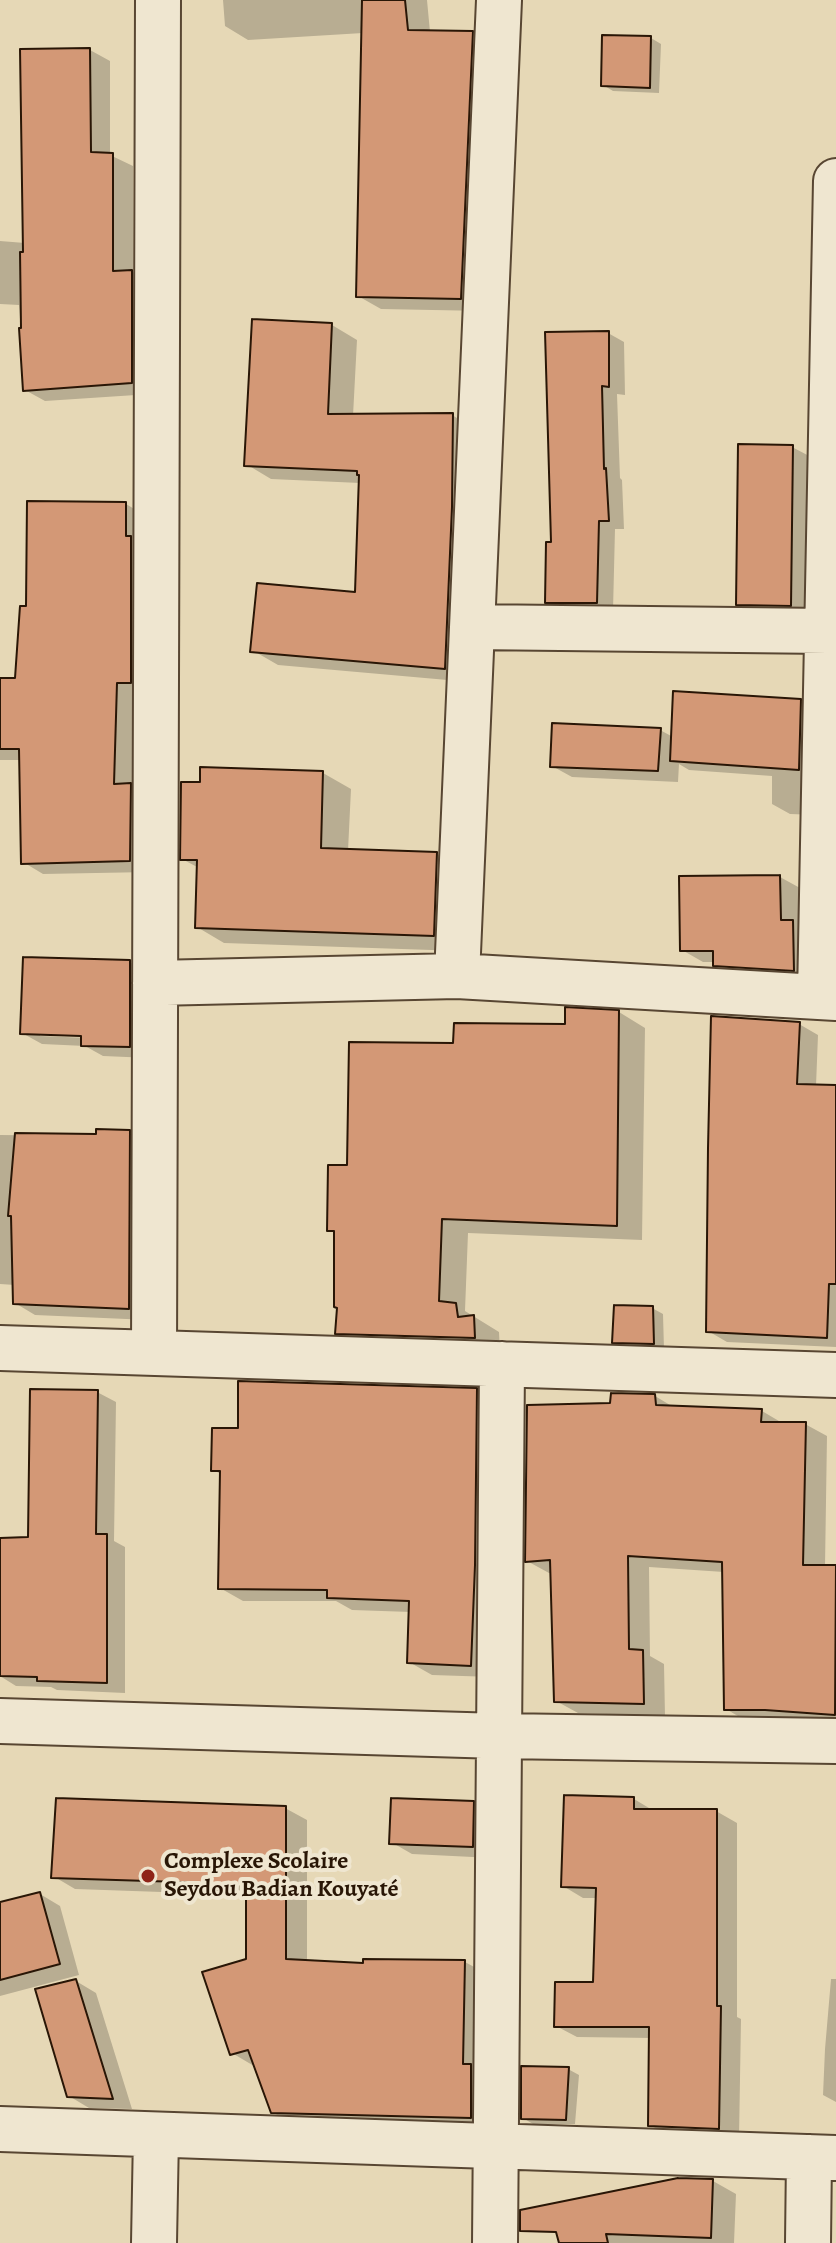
<!DOCTYPE html>
<meta charset="utf-8">
<style>
body{margin:0}
canvas{display:block;background:#e6d8b6}
</style>
<canvas width="836" height="2243"></canvas>
<script>
const ctx = document.querySelector('canvas').getContext('2d');
ctx.lineJoin = 'round';
function fill(path, color) {
  ctx.fillStyle = color;
  ctx.fill(path, 'evenodd');
}
function poly(rows) {
  const path = new Path2D();
  for (const r of rows) {
    path.moveTo(r[0], r[1]);
    for (let i = 2; i < r.length; i += 2) path.lineTo(r[i], r[i + 1]);
  }
  return path;
}
function strokePath(path, color, width, dash) {
  ctx.strokeStyle = color;
  ctx.lineWidth = width;
  ctx.lineCap = dash ? 'butt' : 'round';
  ctx.setLineDash(dash || []);
  ctx.stroke(path);
}
function write(font, color, halo, rows, align = 'center') {
  ctx.font = font + ' Alegreya,serif';
  ctx.lineWidth = 8;
  ctx.setLineDash([]);
  ctx.textBaseline = 'middle';
  ctx.strokeStyle = halo;
  ctx.fillStyle = color;
  for (const [text, x, y, turn = 0] of rows) {
    ctx.save();
    ctx.translate(x, y);
    ctx.rotate((+turn || 0) * Math.PI / 180);
    ctx.textAlign = isNaN(turn) ? turn : align;
    if (halo) ctx.strokeText(text, 0, 0);
    ctx.fillText(text, 0, 0);
    ctx.restore();
  }
}
const shadow = poly([
 [223,0,427,0,430,32,472,33,496,47,484,311,381,309,358,296,363,33,248,40,225,26],
 [651,38,661,44,659,93,613,91,603,85],
 [90,50,110,61,110,155,133,166,133,272,152,283,151,394,45,401,25,390,19,305,0,304,0,241,25,243],
 [332,325,357,340,353,416,452,415,477,430,470,682,278,665,252,650,357,594,360,483,271,479,246,464],
 [608,333,624,342,625,395,617,394,620,478,622,480,624,529,615,529,613,611,563,611,547,602,553,544],
 [792,447,813,458,810,616,759,616,738,604],
 [126,504,146,516,134,787,150,797,150,872,43,874,23,862,21,760,0,760,0,680,17,680,28,608],
 [800,701,818,711,816,815,790,814,772,804,772,776,689,770,679,764,678,782,572,777,552,766,660,730,673,737],
 [323,773,351,789,348,851,437,854,464,870,461,951,224,943,197,927,199,868,182,859],
 [780,877,800,888,814,981,735,976,715,965,715,962,703,962,682,950],
 [130,962,150,974,150,1058,103,1056,85,1046,42,1044,22,1033],
 [40,1032,91,1034,90,1038,40,1036],
 [619,1012,645,1028,642,1240,468,1233,465,1311,499,1332,500,1352,363,1348,337,1333,339,1308,336,1234,329,1230,349,1167,455,1045,567,1026],
 [799,1024,818,1035,816,1086,836,1087,836,1347,727,1342,708,1331],
 [129,1132,149,1144,149,1320,35,1315,15,1303,15,1285,0,1284,0,1135,97,1136],
 [652,1308,663,1314,664,1349,625,1348,615,1342],
 [476,1390,499,1403,493,1677,432,1675,409,1662,411,1612,352,1610,336,1601,243,1601,220,1588,222,1475,214,1470,240,1430],
 [97,1392,116,1402,114,1541,125,1547,125,1693,57,1690,51,1687,16,1686,0,1676,0,1540,30,1539],
 [655,1396,675,1408,762,1411,784,1424,805,1424,827,1436,825,1567,836,1567,836,1725,748,1722,726,1709,724,1572,649,1567,650,1656,664,1664,665,1716,578,1713,556,1701,553,1573,549,1573,527,1561,612,1405],
 [634,1799,654,1811,716,1811,737,1823,737,2017,741,2019,739,2139,671,2137,650,2125,651,2038,577,2037,556,2026,595,1984,598,1898,583,1898,563,1886],
 [473,1803,493,1815,493,1858,412,1854,391,1842],
 [285,1808,307,1820,307,1962,365,1965,465,1962,487,1974,493,2130,295,2125,272,2112,254,2066,232,2053,248,1960,248,1895,75,1889,53,1876],
 [40,1894,60,1906,79,1975,0,1996,0,1904],
 [831,1979,836,1979,836,2102,823,2095,825,2049],
 [76,1981,96,1993,132,2109,89,2108,69,2096],
 [568,2069,579,2075,575,2124,533,2124,523,2118],
 [713,2181,736,2194,734,2243,561,2243]
]);
const building = poly([
 [362,0,405,0,408,30,473,31,461,299,356,297,362,0],
 [602,35,651,36,650,88,601,86,602,35],
 [90,48,91,152,113,153,113,271,132,270,132,383,23,391,19,328,21,328,20,252,23,252,20,49,90,48],
 [252,319,332,323,328,414,453,413,452,507,445,669,250,652,257,583,355,592,359,475,357,475,357,471,244,466,252,319],
 [609,331,609,387,602,386,604,469,606,468,609,521,599,521,597,603,545,603,546,542,551,542,545,332,609,331],
 [738,444,793,445,791,606,736,605,738,444],
 [27,501,126,502,126,536,131,536,131,683,117,683,114,784,131,783,130,861,21,864,19,749,0,749,0,678,15,678,20,606,26,606,27,501],
 [673,691,801,699,799,770,670,761,673,691],
 [552,723,661,728,658,771,550,767,552,723],
 [200,767,323,771,321,848,437,852,434,936,195,928,197,860,180,860,181,782,200,782,200,767],
 [780,875,781,920,793,920,794,971,713,966,713,951,680,951,679,876,780,875],
 [23,957,130,960,130,1047,81,1046,81,1036,20,1034,23,957],
 [565,1007,619,1010,617,1226,442,1219,439,1301,456,1303,458,1317,474,1315,475,1338,335,1334,337,1308,334,1307,334,1231,327,1231,328,1165,347,1165,349,1042,453,1043,454,1023,565,1024,565,1007],
 [711,1016,800,1022,797,1084,836,1085,836,1284,829,1284,827,1338,706,1332,708,1148,711,1016],
 [96,1129,130,1130,129,1309,13,1304,11,1216,8,1216,15,1133,96,1134,96,1129],
 [614,1305,653,1306,654,1344,612,1343,614,1305],
 [238,1381,477,1388,475,1565,471,1666,407,1663,409,1601,327,1598,327,1590,218,1589,220,1471,211,1471,212,1428,238,1428,238,1381],
 [30,1389,98,1390,96,1534,107,1534,107,1683,37,1681,37,1677,0,1676,0,1538,28,1537,30,1389],
 [611,1393,655,1394,656,1405,762,1409,761,1422,806,1422,803,1565,836,1565,835,1715,765,1710,724,1710,722,1562,628,1556,629,1649,643,1650,644,1704,554,1702,550,1560,525,1562,527,1405,610,1403,611,1393],
 [564,1795,634,1797,634,1809,717,1809,717,2006,721,2006,719,2129,648,2126,649,2027,554,2027,555,1982,593,1982,596,1888,561,1887,564,1795],
 [56,1798,286,1806,286,1959,363,1963,363,1959,465,1960,463,2064,471,2064,471,2118,271,2113,248,2050,230,2055,202,1972,246,1959,246,1884,51,1878,56,1798],
 [391,1798,474,1801,473,1847,389,1844,391,1798],
 [40,1892,60,1964,0,1980,0,1902,40,1892],
 [76,1979,113,2099,67,2097,35,1989,76,1979],
 [521,2066,569,2067,566,2120,521,2119,521,2066],
 [678,2178,713,2179,711,2238,606,2234,608,2243,559,2243,556,2232,520,2231,520,2210,678,2178]
]);
const minor = poly([
 [472,627,827,631],
 [457,976,499,0],
 [155,983,457,976,836,998],
 [820,997,836,181],
 [0,1348,836,1375],
 [154,1353,158,0],
 [0,1721,499,1736,836,1741],
 [0,2129,836,2158],
 [154,2243,156,2135],
 [495,2243,502,1364],
 [808,2243,809,2157]
]);
const markers = [
 [148,1876,8,"#8f2418"]
];
const poiNames = [
 ["Complexe Scolaire",164,1862],
 ["Seydou Badian Kouyaté",164,1890]
];
fill(shadow, '#0003');
fill(building, '#d39876');
strokePath(building, '#291606', 2);
strokePath(minor, '#584632', 48);
strokePath(minor, '#efe6d0', 44);
for (const [x, y, r, color] of markers) {
  const dot = new Path2D();
  dot.arc(x, y, r, 0, 2 * Math.PI);
  ctx.fillStyle = color;
  ctx.fill(dot);
  strokePath(dot, '#efe6d0', 3);
}
write('bold 24px', '#291606', '#efe6d0', poiNames, 'left');
</script>
